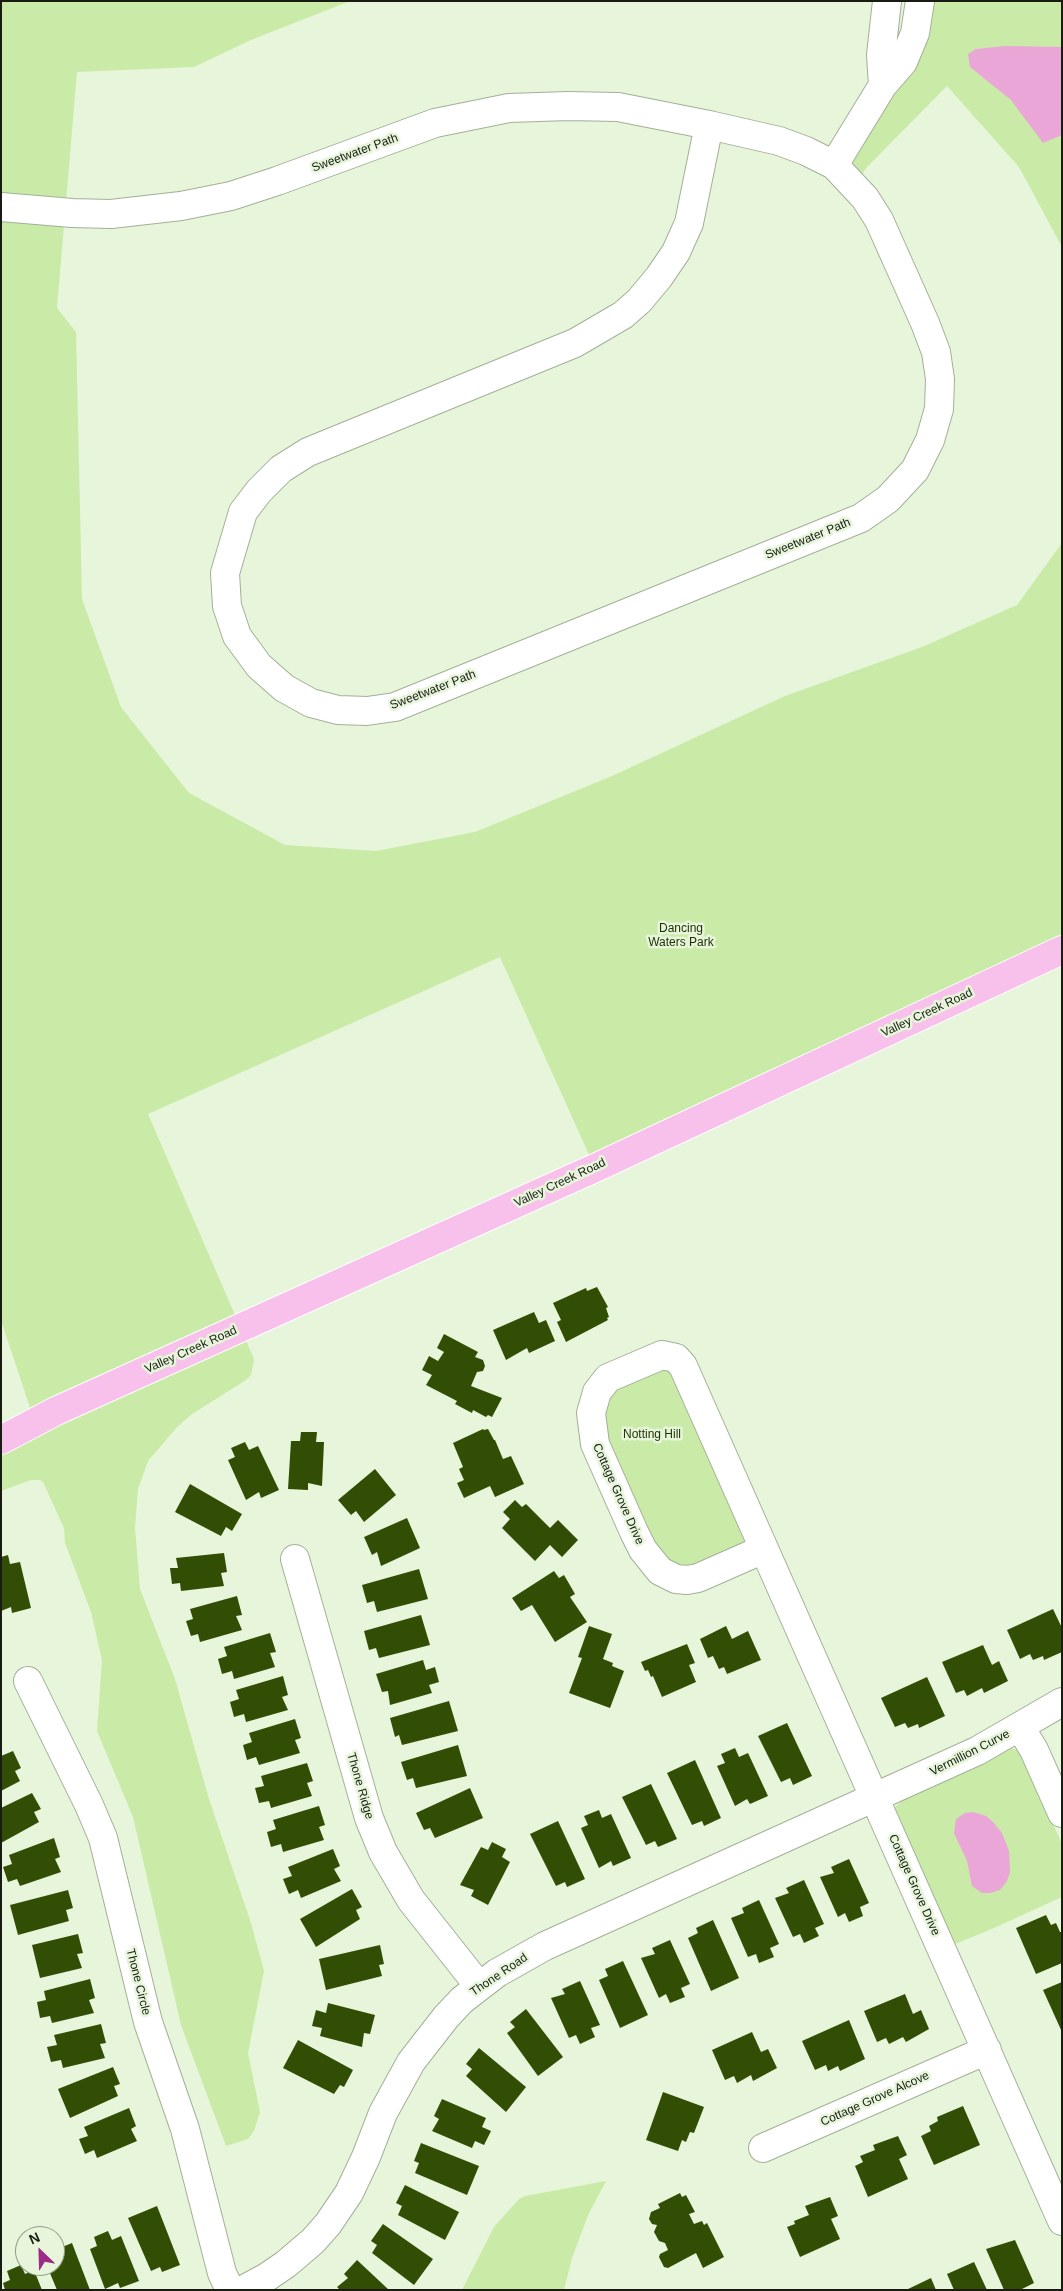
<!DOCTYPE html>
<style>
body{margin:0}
#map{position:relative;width:1063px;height:2291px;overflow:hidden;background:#e7f5db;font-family:Arial,sans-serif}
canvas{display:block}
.frame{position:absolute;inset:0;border:2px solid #181c13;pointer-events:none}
.north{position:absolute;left:15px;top:2226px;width:50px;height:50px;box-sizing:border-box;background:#e7f5db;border:1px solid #949e8b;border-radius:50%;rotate:336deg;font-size:14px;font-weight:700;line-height:20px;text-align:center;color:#181c13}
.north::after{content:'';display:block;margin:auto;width:18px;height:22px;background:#9d2b88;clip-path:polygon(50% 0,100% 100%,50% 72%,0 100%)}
</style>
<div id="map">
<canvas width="1063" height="2291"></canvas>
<div class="frame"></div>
<div class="north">N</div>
</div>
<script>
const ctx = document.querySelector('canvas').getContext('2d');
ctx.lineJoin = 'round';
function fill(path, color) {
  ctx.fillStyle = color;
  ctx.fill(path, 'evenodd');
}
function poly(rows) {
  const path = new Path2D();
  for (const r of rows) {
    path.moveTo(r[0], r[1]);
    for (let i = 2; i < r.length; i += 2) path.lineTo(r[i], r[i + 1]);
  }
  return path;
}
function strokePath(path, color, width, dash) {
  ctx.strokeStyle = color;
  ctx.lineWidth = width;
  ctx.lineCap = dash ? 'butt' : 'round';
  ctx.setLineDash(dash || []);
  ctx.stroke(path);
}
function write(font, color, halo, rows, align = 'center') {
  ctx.font = font + ' Arial,sans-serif';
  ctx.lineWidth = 5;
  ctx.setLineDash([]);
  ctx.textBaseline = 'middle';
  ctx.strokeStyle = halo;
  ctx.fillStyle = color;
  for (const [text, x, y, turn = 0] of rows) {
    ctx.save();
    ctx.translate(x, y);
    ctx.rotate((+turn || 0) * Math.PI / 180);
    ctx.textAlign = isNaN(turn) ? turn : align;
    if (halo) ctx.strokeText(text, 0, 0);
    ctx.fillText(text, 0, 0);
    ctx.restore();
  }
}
const green = poly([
 [1,1,350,1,251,40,194,67,77,72,57,308,76,332,82,599,121,707,189,793,285,845,376,851,475,832,612,776,785,696,922,647,1017,605,1062,543,1062,950,595,1168,500,957,148,1114,254,1359,251,1375,246,1380,192,1414,178,1426,148,1461,138,1489,135,1528,140,1589,175,1679,209,1799,251,1923,264,1971,248,2053,260,2112,254,2131,248,2139,226,2146,181,2025,133,1817,97,1731,102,1660,91,1612,65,1543,64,1528,43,1482,40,1480,31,1480,1,1491,1,1440,33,1417,1,1320],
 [920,1,1062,1,1062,247,1019,167,947,86,867,167,854,185,834,165],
 [662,1355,764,1549,698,1578,651,1562,594,1402],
 [1011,1748,1017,1750,1023,1756,1062,1844,1062,1897,994,1928,953,1945,895,1811,895,1807,905,1798],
 [606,2181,589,2213,572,2258,564,2290,462,2290,494,2227,519,2199,525,2196]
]);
const water = poly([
 [1005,46,1062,47,1062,135,1043,143,1011,100,970,67,968,54,976,49],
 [973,1812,986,1816,993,1822,1002,1833,1009,1851,1010,1872,1007,1881,1000,1890,990,1893,982,1893,972,1886,967,1861,954,1833,956,1819,965,1813]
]);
const building = poly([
 [597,1287,608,1307,606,1308,609,1317,607,1318,608,1320,566,1342,557,1322,561,1320,553,1303,586,1288,587,1291],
 [534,1312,539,1323,546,1320,555,1341,529,1353,527,1348,506,1360,493,1330],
 [444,1334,478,1352,475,1357,483,1360,485,1366,483,1371,477,1372,471,1386,502,1398,492,1417,488,1415,486,1417,473,1410,472,1413,455,1404,457,1401,426,1385,432,1375,422,1370,429,1356,438,1361,444,1352,437,1348],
 [483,1429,484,1430,488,1429,494,1440,495,1440,503,1459,511,1456,524,1484,495,1497,490,1486,464,1498,457,1483,464,1480,459,1469,463,1467,453,1443],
 [301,1432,317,1432,316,1442,324,1442,322,1486,308,1483,308,1490,288,1489,291,1441,300,1441],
 [245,1442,249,1450,258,1446,279,1490,261,1498,259,1492,246,1500,228,1460,235,1457,231,1448],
 [375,1469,396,1495,364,1522,356,1511,351,1515,338,1500],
 [190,1484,242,1514,232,1531,226,1527,221,1536,175,1512],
 [515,1500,522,1507,526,1504,550,1528,558,1520,578,1540,562,1557,550,1545,535,1561,502,1528,510,1519,503,1512],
 [407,1518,420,1548,381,1566,377,1552,372,1555,364,1537],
 [224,1553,227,1572,221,1573,224,1586,181,1591,180,1583,172,1584,170,1568,178,1568,176,1558],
 [8,1555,10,1564,20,1562,31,1608,12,1613,11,1607,1,1611,1,1557],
 [419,1569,428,1599,377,1612,374,1601,367,1603,362,1585],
 [554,1571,559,1578,564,1575,571,1587,575,1594,570,1597,587,1622,555,1642,532,1605,521,1611,512,1598],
 [237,1596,242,1615,236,1616,242,1630,200,1642,198,1634,191,1636,186,1621,193,1619,190,1609],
 [1053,1609,1062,1628,1062,1652,1044,1660,1043,1656,1033,1660,1030,1654,1020,1659,1007,1630],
 [421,1615,430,1645,379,1658,376,1648,369,1650,364,1631],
 [589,1626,612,1634,603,1659,613,1663,612,1666,624,1671,610,1708,569,1693,582,1658,578,1657],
 [726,1626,732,1639,748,1631,761,1660,727,1674,724,1667,719,1669,713,1656,708,1658,700,1639],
 [270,1633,276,1652,270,1653,275,1667,234,1679,232,1671,222,1674,218,1659,227,1656,224,1647],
 [687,1644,695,1663,689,1665,696,1682,662,1697,653,1676,651,1677,648,1670,645,1671,641,1662],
 [983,1645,992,1665,999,1661,1008,1681,984,1693,982,1688,967,1696,964,1690,956,1693,942,1662],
 [423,1660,426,1670,435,1667,439,1682,429,1685,432,1693,390,1705,388,1691,382,1692,376,1674],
 [283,1676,288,1695,282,1697,288,1710,246,1722,244,1714,234,1717,230,1702,239,1699,236,1690],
 [927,1677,945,1716,919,1728,918,1724,908,1728,905,1723,895,1727,881,1698],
 [449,1701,458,1731,402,1745,399,1735,395,1737,390,1718],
 [295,1719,301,1738,295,1740,300,1753,259,1765,256,1757,247,1760,243,1745,252,1742,249,1733],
 [787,1723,812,1776,793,1785,790,1778,781,1782,758,1736],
 [458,1745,467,1776,416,1788,413,1778,407,1780,401,1762],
 [735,1748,739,1757,748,1753,768,1796,750,1804,747,1799,735,1806,717,1766,725,1763,721,1754],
 [13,1751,21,1768,15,1771,20,1781,1,1791,1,1756],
 [695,1760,721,1818,704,1826,702,1821,692,1825,667,1773],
 [307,1763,313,1781,307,1783,312,1796,271,1808,269,1801,259,1803,255,1788,264,1786,261,1776],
 [651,1784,677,1839,658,1847,655,1841,646,1845,622,1797],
 [470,1788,483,1818,435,1838,430,1828,424,1830,416,1813],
 [32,1793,41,1809,34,1812,39,1822,1,1843,1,1808],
 [319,1806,325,1825,319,1827,324,1840,283,1852,281,1844,271,1847,267,1832,276,1829,273,1820],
 [599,1810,602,1818,611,1814,631,1858,613,1866,611,1861,599,1868,581,1828,588,1825,584,1816],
 [558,1821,585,1879,567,1887,565,1882,556,1886,530,1834],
 [54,1838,60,1857,55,1859,61,1872,20,1886,17,1879,8,1882,3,1867,12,1864,9,1855],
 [492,1842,506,1849,502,1857,510,1862,488,1905,471,1896,474,1890,460,1885,481,1847,488,1850],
 [333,1849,340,1866,334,1869,341,1881,301,1898,298,1890,289,1894,283,1879,292,1876,288,1867],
 [849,1859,869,1903,860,1907,863,1916,849,1922,845,1913,838,1917,820,1877,834,1873,831,1867],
 [804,1880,824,1924,815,1928,819,1936,804,1943,800,1934,793,1937,775,1898,789,1893,786,1888],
 [352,1889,362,1907,356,1910,360,1919,316,1947,300,1919],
 [68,1890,73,1908,66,1910,69,1921,18,1935,10,1905],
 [759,1900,779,1944,770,1948,774,1957,759,1963,756,1954,748,1957,731,1918,744,1913,742,1908],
 [1046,1915,1051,1925,1056,1923,1060,1932,1062,1932,1062,1963,1036,1974,1016,1928],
 [713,1920,739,1978,711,1991,688,1938,698,1933,696,1928],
 [78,1934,83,1953,77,1954,82,1968,40,1978,32,1945],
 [670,1940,690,1984,681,1988,685,1997,670,2003,666,1994,659,1998,641,1958,655,1954,652,1948],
 [380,1945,384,1964,379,1965,382,1976,326,1990,319,1959],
 [623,1961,648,2015,620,2028,599,1980,608,1976,605,1969],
 [90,1979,95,1998,89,2000,94,2013,52,2023,50,2016,40,2018,37,2002,46,2000,44,1991],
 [580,1981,600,2025,591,2028,595,2037,580,2044,576,2035,569,2038,551,1998,565,1994,562,1989],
 [1062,1982,1062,2032,1043,1990],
 [905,1994,913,2014,921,2010,929,2029,906,2042,903,2037,889,2044,886,2038,877,2042,864,2011],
 [328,2003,375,2015,370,2034,364,2033,362,2047,320,2036,322,2028,312,2026,316,2010,326,2013],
 [526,2009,563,2057,538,2076,507,2033,515,2027,510,2022],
 [849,2020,865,2059,840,2071,838,2066,828,2071,826,2065,815,2070,802,2041],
 [101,2024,106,2043,100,2044,105,2058,63,2068,61,2060,51,2062,47,2047,57,2045,54,2035],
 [752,2032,761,2052,768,2049,777,2068,753,2081,751,2075,737,2083,734,2076,725,2080,712,2050],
 [298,2040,353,2070,344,2087,340,2085,334,2094,283,2068],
 [479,2048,526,2087,506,2112,466,2076,472,2069,466,2064],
 [113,2067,120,2084,114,2086,118,2096,70,2118,58,2089],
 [663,2092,704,2107,694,2133,690,2132,686,2142,682,2140,678,2151,646,2140],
 [442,2099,486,2118,482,2127,491,2131,484,2145,475,2141,472,2148,432,2131,439,2119,434,2116],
 [963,2106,980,2145,934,2165,921,2136,931,2131,929,2126,938,2121,937,2117],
 [129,2108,136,2126,131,2129,137,2141,97,2158,94,2150,85,2154,79,2139,88,2136,84,2127],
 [898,2136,907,2155,899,2159,908,2179,868,2197,855,2166,863,2162,860,2156,875,2150,873,2145],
 [421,2143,479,2166,467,2195,415,2173,419,2163,414,2161],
 [405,2185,459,2212,445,2240,398,2215,402,2206,396,2203],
 [680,2193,682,2197,686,2195,695,2212,689,2214,694,2224,702,2221,704,2225,707,2223,724,2257,703,2268,696,2253,668,2268,664,2267,659,2257,660,2254,668,2250,665,2243,659,2241,654,2232,657,2225,652,2224,649,2219,651,2212,660,2208,658,2204],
 [830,2197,838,2216,831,2219,840,2239,800,2257,787,2227,795,2224,794,2221,809,2215,805,2206],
 [157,2206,180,2265,162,2272,160,2267,151,2271,128,2218],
 [383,2224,433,2259,414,2285,372,2253,377,2245,371,2241],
 [108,2231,112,2240,121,2236,139,2281,120,2288,118,2283,105,2289,90,2249,97,2246,94,2237],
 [1015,2240,1034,2283,1020,2290,1004,2290,986,2249],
 [72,2243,90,2290,57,2290,47,2266,55,2266,55,2250],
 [357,2260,389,2290,340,2290,337,2287,348,2278,344,2274],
 [974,2262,987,2290,954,2290,947,2274],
 [21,2265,25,2274,34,2270,42,2290,5,2290,3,2283,10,2280,7,2271],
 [931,2278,936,2290,906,2290]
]);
const minor = poly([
 [883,85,881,55,887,1],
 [834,165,883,85,903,62,915,33,920,1],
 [1,207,72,213,111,214,181,206,231,196,277,181,435,123,509,108,568,106,618,107,709,125,779,141,806,151,834,165,865,198,879,220,925,323,936,352,940,379,939,409,930,440,915,470,888,499,861,518,395,707,367,711,338,710,311,703,284,688,259,666,237,636,227,606,225,573,243,512,259,491,281,469,308,452,575,343,623,315,639,301,659,277,676,252,689,223,709,125],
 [764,1549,698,1578,687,1580,676,1579,660,1571,643,1550,634,1532,595,1444,591,1413,597,1392,608,1378,662,1355,676,1358,683,1366,1062,2221],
 [295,1559,369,1818,383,1852,411,1900,479,1986],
 [28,1681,89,1805,103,1838,148,2022,185,2129,222,2273,230,2290],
 [1020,1727,1034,1750,1062,1813],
 [763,2148,987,2050],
 [243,2290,267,2277,286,2264,313,2241,328,2224,349,2193,366,2157,383,2113,411,2062,446,2017,462,2000,497,1973,545,1946,977,1751,1062,1702]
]);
const major = poly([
 [1,1440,56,1411,595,1168,1062,950]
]);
const streetNames = [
 ["Sweetwater Path",355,153,-20],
 ["Sweetwater Path",808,539,-22],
 ["Sweetwater Path",433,690,-21],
 ["Valley Creek Road",927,1013,-25],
 ["Valley Creek Road",560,1183,-25],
 ["Valley Creek Road",191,1350,-24],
 ["Cottage Grove Drive",618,1494,66],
 ["Vermillion Curve",970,1753,-27],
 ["Thone Ridge",360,1786,74],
 ["Cottage Grove Drive",914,1885,66],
 ["Thone Road",499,1975,-34],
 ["Thone Circle",138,1982,76],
 ["Cottage Grove Alcove",875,2099,-24]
];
const parkNames = [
 ["Dancing",681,929],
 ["Waters Park",681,943],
 ["Notting Hill",652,1435]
];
fill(green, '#c9eba7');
fill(water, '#e9a6d7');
fill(building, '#324e05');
strokePath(minor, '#a3b098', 30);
strokePath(major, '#fff', 30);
strokePath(minor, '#fff', 28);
strokePath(major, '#f8c1eb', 28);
write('12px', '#181c13', '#e7f5db', streetNames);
write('12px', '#1d3100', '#e7f5db', parkNames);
</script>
